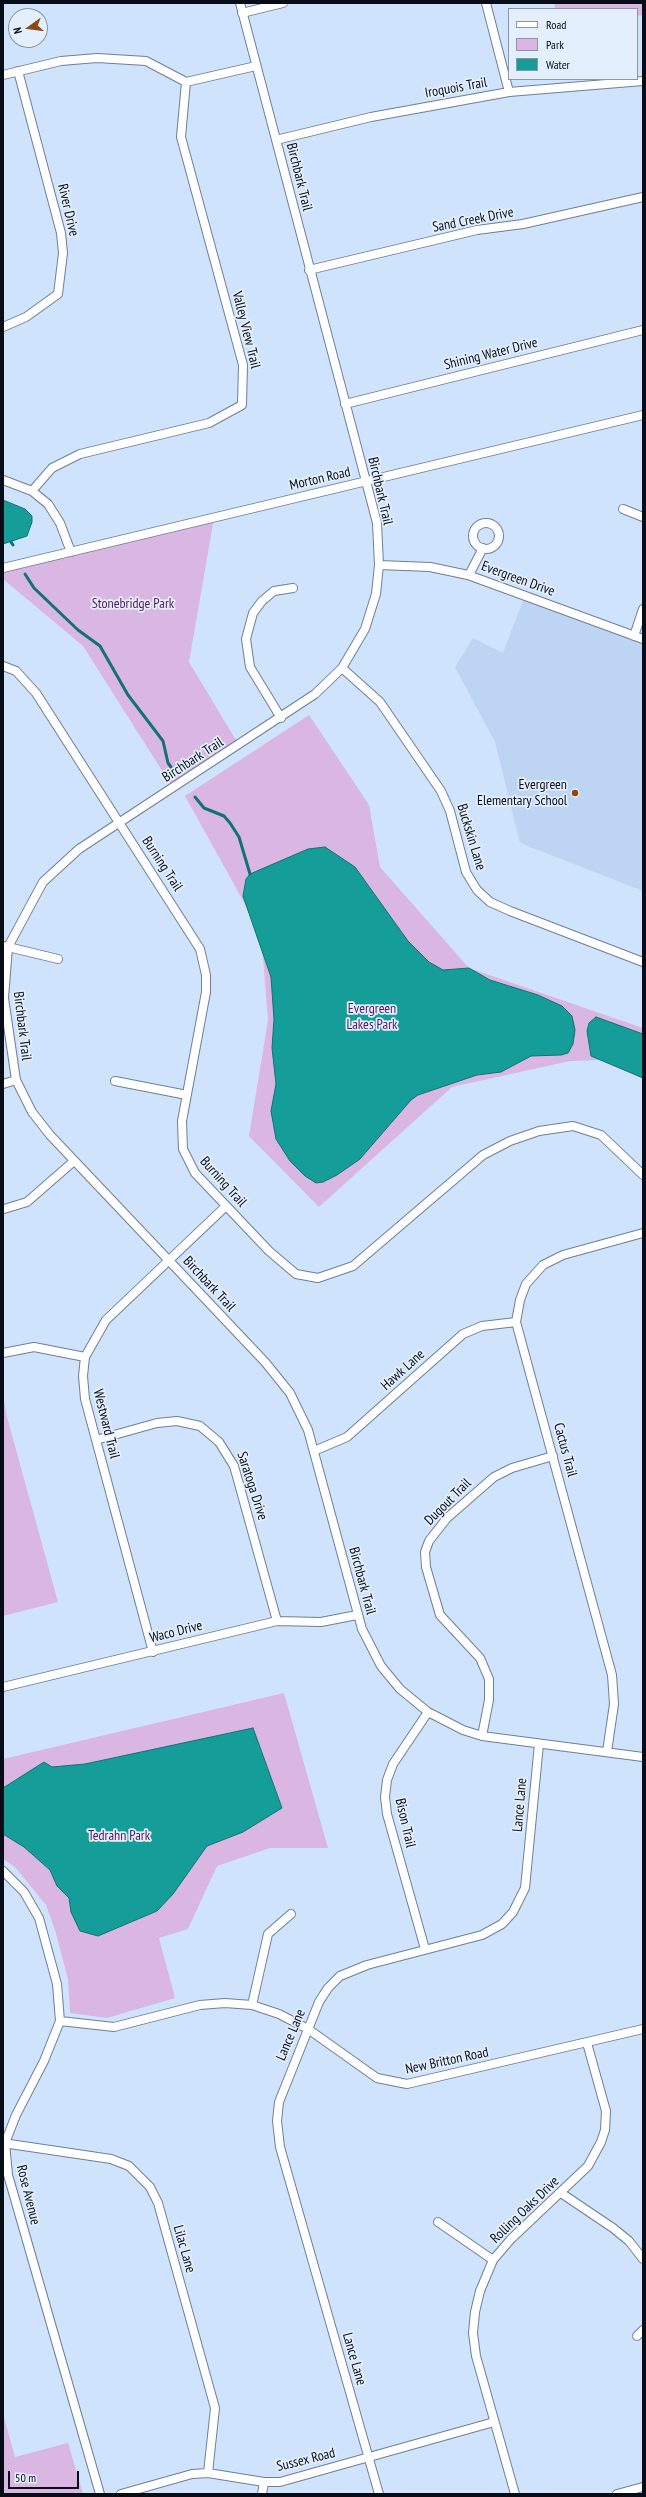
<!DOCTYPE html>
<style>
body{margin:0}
#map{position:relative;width:646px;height:2497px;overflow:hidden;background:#d0e3fc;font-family:"PT Sans Narrow",sans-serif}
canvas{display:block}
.frame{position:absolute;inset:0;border:4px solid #070d16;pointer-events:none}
.legend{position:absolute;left:508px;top:8px;width:130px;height:72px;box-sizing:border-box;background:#e4effe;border:1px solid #8c95a1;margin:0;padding:5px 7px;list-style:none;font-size:12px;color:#070d16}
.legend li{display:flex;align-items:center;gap:8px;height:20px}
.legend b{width:20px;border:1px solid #8c95a1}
.north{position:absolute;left:8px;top:8px;width:40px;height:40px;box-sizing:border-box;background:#e4effe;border:1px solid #8c95a1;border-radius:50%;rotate:256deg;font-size:11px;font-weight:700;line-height:16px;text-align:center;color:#070d16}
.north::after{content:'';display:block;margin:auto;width:14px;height:18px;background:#8b4916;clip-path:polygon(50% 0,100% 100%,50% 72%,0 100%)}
.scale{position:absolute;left:8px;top:2471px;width:71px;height:18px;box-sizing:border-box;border:2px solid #070d16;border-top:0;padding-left:5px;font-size:12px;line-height:14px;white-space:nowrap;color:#070d16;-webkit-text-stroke:3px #e4effe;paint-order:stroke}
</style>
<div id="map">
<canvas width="646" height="2497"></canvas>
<div class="frame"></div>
<ul class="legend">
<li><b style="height:5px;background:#fff"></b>Road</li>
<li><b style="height:11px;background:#d9b7e2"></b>Park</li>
<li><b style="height:11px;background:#159d9a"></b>Water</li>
</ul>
<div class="north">N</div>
<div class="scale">50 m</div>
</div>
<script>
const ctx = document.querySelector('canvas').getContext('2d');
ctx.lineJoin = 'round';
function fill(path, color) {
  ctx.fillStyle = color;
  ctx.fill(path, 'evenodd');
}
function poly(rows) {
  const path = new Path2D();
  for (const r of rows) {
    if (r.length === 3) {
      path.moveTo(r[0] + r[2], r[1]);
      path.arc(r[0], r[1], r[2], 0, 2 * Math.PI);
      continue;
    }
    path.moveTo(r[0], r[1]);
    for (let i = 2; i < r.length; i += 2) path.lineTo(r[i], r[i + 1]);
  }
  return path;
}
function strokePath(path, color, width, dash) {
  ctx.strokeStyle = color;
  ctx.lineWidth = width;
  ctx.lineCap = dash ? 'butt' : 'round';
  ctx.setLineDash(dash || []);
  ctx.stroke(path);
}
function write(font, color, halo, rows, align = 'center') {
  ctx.font = font + ' "PT Sans Narrow",sans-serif';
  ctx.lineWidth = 3.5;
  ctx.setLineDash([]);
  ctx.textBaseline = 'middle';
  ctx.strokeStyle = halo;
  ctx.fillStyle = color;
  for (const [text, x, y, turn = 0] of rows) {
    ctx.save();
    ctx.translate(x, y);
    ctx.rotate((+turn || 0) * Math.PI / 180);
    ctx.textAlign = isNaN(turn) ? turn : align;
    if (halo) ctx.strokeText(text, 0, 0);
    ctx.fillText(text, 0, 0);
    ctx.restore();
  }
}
const built = poly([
 [524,598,643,644,643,891,520,843,495,742,455,667,473,638,503,653]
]);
const green = poly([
 [554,3,643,3,643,15,637,16,637,9,555,9],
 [214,518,189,662,239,745,173,788,83,646,3,579,3,568],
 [309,715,369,805,380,867,469,968,643,1028,643,1079,604,1060,570,1061,452,1087,319,1207,249,1136,268,1020,261,933,185,796],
 [3,1396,7,1417,58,1602,3,1616],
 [284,1693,328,1848,270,1848,217,1866,188,1929,159,1938,175,1998,107,2018,70,2013,68,1979,55,1930,46,1905,15,1867,3,1859,3,1759],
 [3,2414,15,2457,68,2443,83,2494,3,2494]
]);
const water = poly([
 [3,500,25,509,32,516,32,522,27,536,3,544,3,500],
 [325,847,355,867,408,941,429,962,443,970,469,968,490,980,538,995,562,1006,572,1016,575,1030,573,1044,568,1053,561,1055,531,1056,501,1072,477,1075,418,1095,411,1100,360,1159,337,1175,323,1182,316,1183,305,1176,290,1161,276,1139,271,1111,276,1084,272,1048,274,1019,271,977,243,896,246,879,250,874,308,849,325,847],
 [596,1017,643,1034,643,1078,591,1056,587,1031,589,1023,596,1017],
 [253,1728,282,1808,243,1832,207,1846,173,1894,157,1911,98,1936,80,1931,71,1912,69,1898,57,1886,50,1870,24,1847,3,1834,3,1788,44,1762,52,1767,85,1764,253,1728]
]);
const stream = poly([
 [11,542,13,545],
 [25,574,34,588,78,630,100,646,128,695,163,741,168,763,171,767],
 [195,797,204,808,224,816,230,823,239,837,250,874]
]);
const street = poly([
 [240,3,377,523,379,565,376,594,365,629,342,668,315,694,79,849,43,882,8,947,4,998,16,1080,32,1112,50,1135,265,1362,290,1393,308,1430,362,1629,381,1666,400,1689,428,1712,463,1730,482,1736,643,1757],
 [486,3,509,92],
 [242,13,283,3],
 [3,75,61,61,97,58,146,61,186,82,256,66],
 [276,140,371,117,509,92,643,81],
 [309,270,477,230,523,224,643,197],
 [3,327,26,317,58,294,63,253,61,233,18,71],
 [345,404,643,330],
 [3,480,32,491,48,504,60,523,71,552],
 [32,491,52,468,80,454,209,423,242,405,243,365,181,137,186,82],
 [623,509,643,517],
 [486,536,13],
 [379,565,430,567,468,575,643,639],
 [3,568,643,415],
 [469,575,483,548],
 [634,636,643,609],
 [3,666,16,671,36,693,200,949,206,975,206,992,182,1121,183,1149,195,1173,269,1251,296,1274,318,1278,353,1266,483,1155,510,1141,539,1131,573,1126,601,1135,643,1175],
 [342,668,380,702,441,791,450,811,466,872,477,890,490,902,510,911,643,962],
 [281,718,250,667,246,639,253,613,262,601,274,591,293,588],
 [4,946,58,959],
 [115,1081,187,1095],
 [3,1084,16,1080],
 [4,1209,27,1202,74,1161],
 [3,1353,34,1347,85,1357],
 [96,1440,157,1423,177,1421,200,1426,219,1442,234,1466,277,1621],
 [314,1451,347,1437,463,1334,482,1326,516,1322],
 [153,1652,85,1399,83,1376,85,1357,106,1320,226,1206],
 [3,1687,277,1621,321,1622,357,1615],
 [482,1736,489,1700,489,1679,480,1658,440,1615,426,1567,425,1552,429,1541,447,1518,494,1477,512,1468,553,1456],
 [607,1752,614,1704,612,1675,516,1322,520,1300,526,1284,543,1265,563,1255,643,1233],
 [3,1871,24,1892,39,1918,57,1984,60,2021,44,2061,16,2115,5,2143,8,2175,100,2494],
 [425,1949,387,1814,385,1797,387,1780,393,1764,428,1712],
 [252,2005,268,1934,291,1914],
 [60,2021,114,2027,200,2005,225,2003,252,2005,279,2014,308,2029,377,2078,407,2084,643,2029],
 [3,2143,111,2159,129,2166,150,2187,158,2203,215,2408,208,2473],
 [561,2193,613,2228,629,2241,643,2259],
 [438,2222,493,2260],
 [637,2336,643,2330],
 [121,2494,192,2474,208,2473,264,2482,280,2482,494,2422],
 [262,2494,264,2482],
 [379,2494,280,2147,277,2121,279,2102,319,2002,328,1988,340,1976,367,1965,482,1935,502,1924,513,1912,525,1888,539,1744],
 [515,2494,476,2356,473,2333,475,2312,480,2291,493,2260,511,2239,588,2166,601,2142,605,2130,606,2111,587,2043],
 [617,2494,643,2487]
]);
const markers = [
 [575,793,4,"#8b4916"]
];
const streetNames = [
 ["Iroquois Trail",456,88,-10],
 ["Birchbark Trail",299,177,76],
 ["River Drive",68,210,77],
 ["Sand Creek Drive",473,220,-11],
 ["Valley View Trail",246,330,76],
 ["Shining Water Drive",491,354,-14],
 ["Morton Road",320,479,-13],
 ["Birchbark Trail",380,491,77],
 ["Evergreen Drive",518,579,20],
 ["Birchbark Trail",193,760,-33],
 ["Buckskin Lane",471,837,73],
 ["Burning Trail",162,864,57],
 ["Birchbark Trail",22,1026,83],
 ["Burning Trail",223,1182,48],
 ["Birchbark Trail",209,1284,47],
 ["Hawk Lane",403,1370,-42],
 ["Westward Trail",106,1424,76],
 ["Cactus Trail",565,1450,75],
 ["Saratoga Drive",252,1486,72],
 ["Dugout Trail",448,1502,-45],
 ["Birchbark Trail",362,1581,75],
 ["Waco Drive",176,1632,-14],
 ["Lance Lane",520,1805,-85],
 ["Bison Trail",405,1823,77],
 ["Lance Lane",291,2035,-67],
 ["New Britton Road",447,2061,-12],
 ["Rose Avenue",28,2195,76],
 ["Rolling Oaks Drive",525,2210,-44],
 ["Lilac Lane",184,2249,74],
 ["Lance Lane",354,2359,74],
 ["Sussex Road",306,2460,-14]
];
const parkNames = [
 ["Stonebridge Park",133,604],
 ["Evergreen",372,1009],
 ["Lakes Park",372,1025],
 ["Tedrahn Park",119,1836]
];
const poiNames = [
 ["Evergreen",567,785],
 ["Elementary School",567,801]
];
fill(built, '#bdd4f2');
fill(green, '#d9b7e2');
fill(water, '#159d9a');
strokePath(water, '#117272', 1);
strokePath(stream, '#117272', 3);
strokePath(street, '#6e7f96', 10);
strokePath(street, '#fff', 8);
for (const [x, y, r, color] of markers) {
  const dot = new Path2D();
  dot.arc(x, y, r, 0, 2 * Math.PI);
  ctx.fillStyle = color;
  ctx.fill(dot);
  strokePath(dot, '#e4effe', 1.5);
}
write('14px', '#070d16', '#e4effe', streetNames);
write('14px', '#531562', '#e4effe', parkNames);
write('14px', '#070d16', '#e4effe', poiNames, 'right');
</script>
